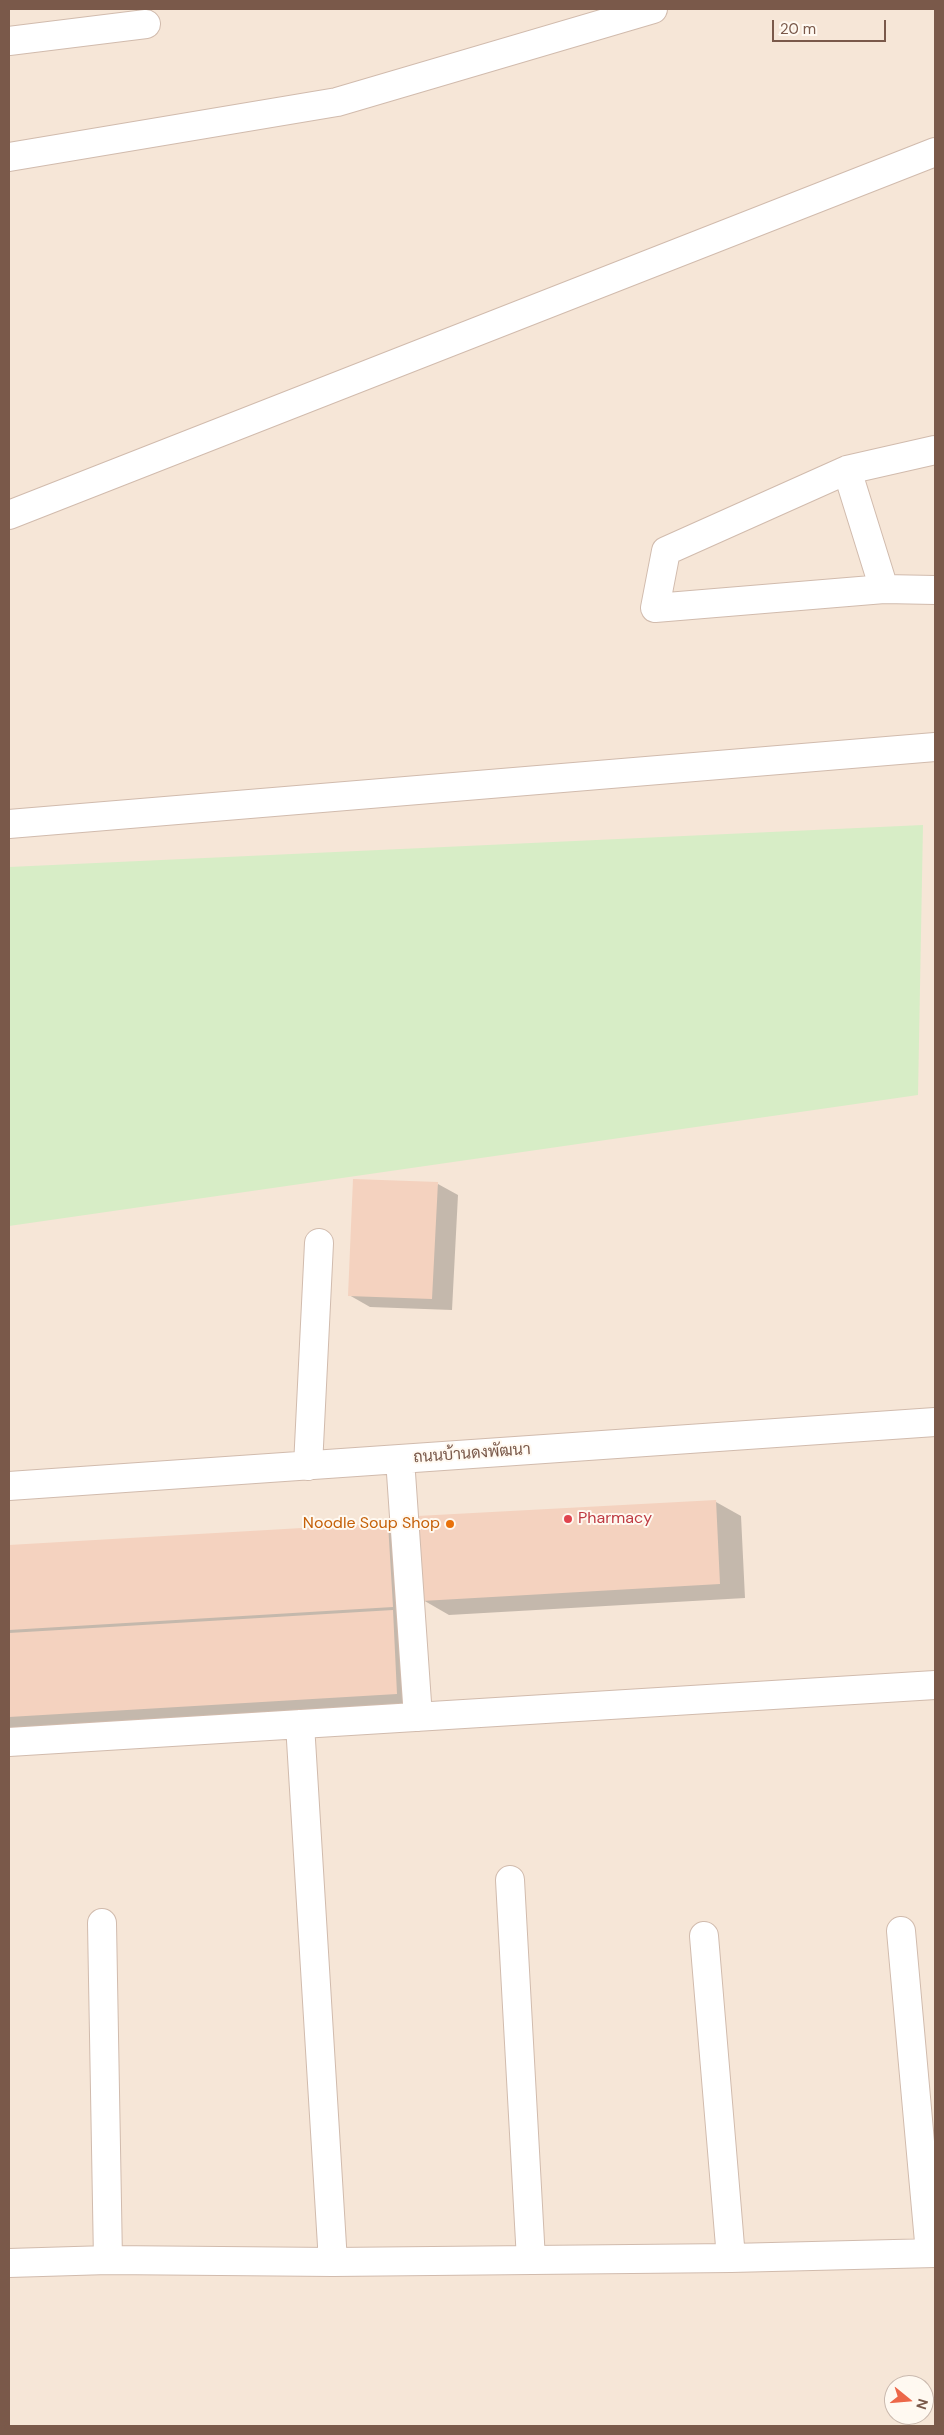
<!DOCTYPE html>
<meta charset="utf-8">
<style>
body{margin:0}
#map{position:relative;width:944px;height:2435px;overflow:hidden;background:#fdf5e9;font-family:"DM Sans",sans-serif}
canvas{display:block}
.frame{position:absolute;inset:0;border:10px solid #7a594a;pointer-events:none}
.north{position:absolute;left:884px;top:2375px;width:50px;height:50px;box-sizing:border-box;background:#fff9f1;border:1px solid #cab9ae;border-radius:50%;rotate:107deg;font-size:14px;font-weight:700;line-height:20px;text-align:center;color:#7a594a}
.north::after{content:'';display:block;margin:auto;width:18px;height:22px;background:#ec6749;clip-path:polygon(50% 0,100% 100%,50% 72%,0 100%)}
.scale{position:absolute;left:772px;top:20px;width:114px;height:22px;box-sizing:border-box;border:2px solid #7a594a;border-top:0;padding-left:6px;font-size:15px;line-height:18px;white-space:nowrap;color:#7a594a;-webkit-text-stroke:4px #fff9f1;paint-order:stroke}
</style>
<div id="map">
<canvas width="944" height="2435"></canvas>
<div class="frame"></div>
<div class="north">N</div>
<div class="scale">20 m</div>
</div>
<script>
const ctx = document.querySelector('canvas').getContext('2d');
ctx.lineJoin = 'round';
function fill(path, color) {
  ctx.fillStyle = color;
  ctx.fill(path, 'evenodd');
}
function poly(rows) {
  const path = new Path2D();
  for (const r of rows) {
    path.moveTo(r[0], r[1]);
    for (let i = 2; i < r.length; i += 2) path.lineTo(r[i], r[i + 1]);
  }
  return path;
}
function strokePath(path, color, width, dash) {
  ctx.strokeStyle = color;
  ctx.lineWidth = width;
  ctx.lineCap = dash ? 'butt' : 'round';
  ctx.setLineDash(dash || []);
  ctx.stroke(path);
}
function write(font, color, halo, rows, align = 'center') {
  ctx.font = font + ' "DM Sans",Sarabun,sans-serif';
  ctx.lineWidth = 4;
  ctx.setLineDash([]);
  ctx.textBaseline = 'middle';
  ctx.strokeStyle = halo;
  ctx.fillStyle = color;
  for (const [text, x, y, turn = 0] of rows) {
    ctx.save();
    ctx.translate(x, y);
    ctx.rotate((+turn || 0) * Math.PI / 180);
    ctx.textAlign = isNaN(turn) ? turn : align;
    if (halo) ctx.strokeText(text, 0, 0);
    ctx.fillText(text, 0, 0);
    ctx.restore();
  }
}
const residential = poly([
 [9,9,935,9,935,2426,9,2426],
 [894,2385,924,2385,924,2415,894,2415]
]);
const green = poly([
 [923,825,918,1095,9,1226,9,867]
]);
const shadow = poly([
 [438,1184,458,1195,452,1310,370,1307,349,1295],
 [716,1502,741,1516,745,1598,449,1615,423,1600],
 [388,1524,413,1539,423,1708,9,1732,9,1546]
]);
const building = poly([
 [353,1179,438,1182,432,1299,348,1296],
 [716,1500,720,1584,422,1601,417,1516],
 [388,1523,393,1607,9,1630,9,1545],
 [393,1610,397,1694,9,1717,9,1633]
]);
const minor = poly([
 [9,41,146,24],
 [9,157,337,102,653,9],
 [935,450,847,470,666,551,655,608,884,589,935,590],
 [847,470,884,589],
 [9,515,935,152],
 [9,824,935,747],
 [400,1459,418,1717],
 [308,1466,319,1243],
 [9,1486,935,1422],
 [300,1724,333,2262],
 [9,1742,935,1685],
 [510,1880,531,2260],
 [102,1923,108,2260],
 [901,1931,930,2253],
 [704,1936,731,2258],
 [9,2263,108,2260,333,2262,731,2258,935,2253]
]);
const markers = [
 [568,1519,5,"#e0444e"],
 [450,1524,5,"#e8710a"]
];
const streetNames = [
 ["ถนนบ้านดงพัฒนา",472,1454,-4]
];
const healthNames = [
 ["Pharmacy",578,1519]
];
const foodNames = [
 ["Noodle Soup Shop",440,1524]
];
fill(residential, '#f6e6d7');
fill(green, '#d7edc6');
fill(shadow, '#0003');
fill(building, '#f4d2bf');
strokePath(minor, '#d1bbad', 30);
strokePath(minor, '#fff', 28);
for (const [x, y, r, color] of markers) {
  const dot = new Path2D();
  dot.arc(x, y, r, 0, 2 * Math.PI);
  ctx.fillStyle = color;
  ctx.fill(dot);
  strokePath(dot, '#fff9f1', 2);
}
write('16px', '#7a594a', '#fff9f1', streetNames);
write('16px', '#be3a42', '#fff9f1', healthNames, 'left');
write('16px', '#c56008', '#fff9f1', foodNames, 'right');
</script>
